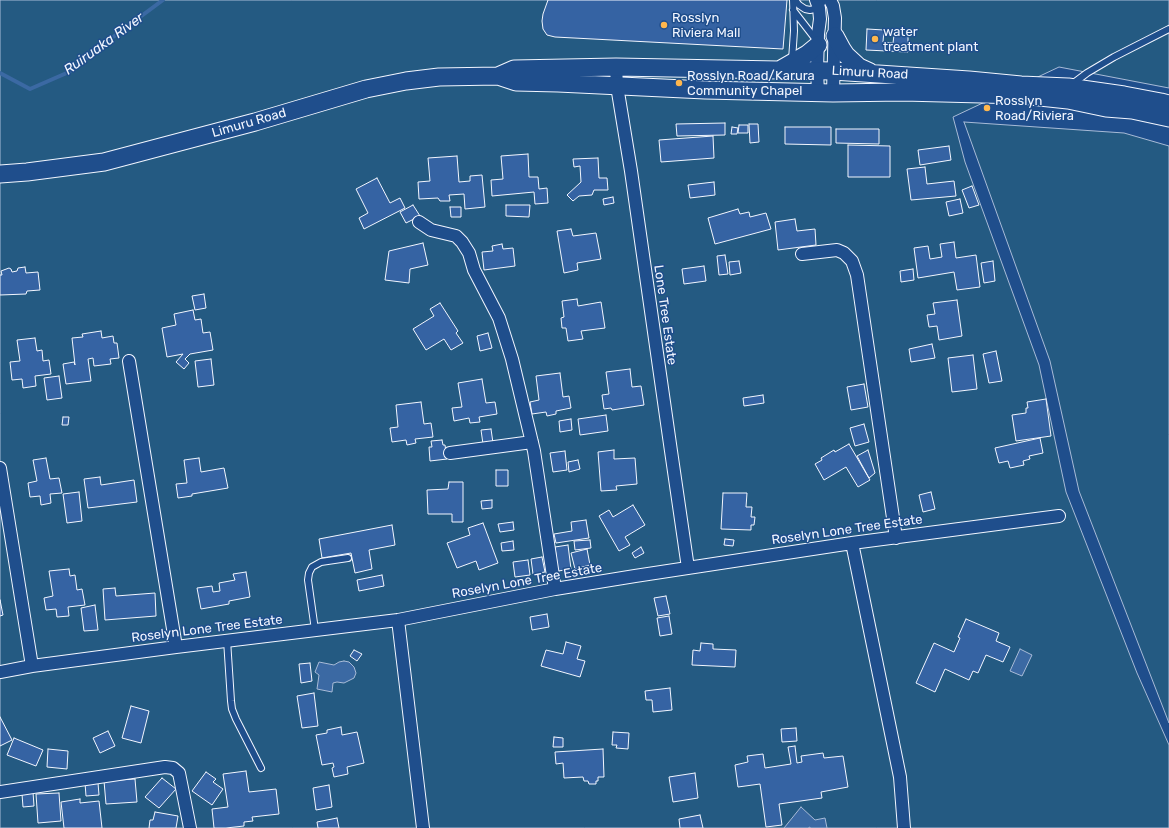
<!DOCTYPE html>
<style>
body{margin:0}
canvas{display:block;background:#1f4e8c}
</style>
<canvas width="1169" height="828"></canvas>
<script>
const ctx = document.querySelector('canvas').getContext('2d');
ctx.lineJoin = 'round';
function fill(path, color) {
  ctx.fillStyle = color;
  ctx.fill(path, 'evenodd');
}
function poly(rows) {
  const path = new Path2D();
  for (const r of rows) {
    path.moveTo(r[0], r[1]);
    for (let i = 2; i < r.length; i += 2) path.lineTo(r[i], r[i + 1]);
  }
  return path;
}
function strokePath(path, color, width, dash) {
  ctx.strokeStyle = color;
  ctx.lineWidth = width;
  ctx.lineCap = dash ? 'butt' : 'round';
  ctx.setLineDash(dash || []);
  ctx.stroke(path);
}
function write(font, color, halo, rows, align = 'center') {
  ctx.font = font + ' Rubik,sans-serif';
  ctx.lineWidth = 3;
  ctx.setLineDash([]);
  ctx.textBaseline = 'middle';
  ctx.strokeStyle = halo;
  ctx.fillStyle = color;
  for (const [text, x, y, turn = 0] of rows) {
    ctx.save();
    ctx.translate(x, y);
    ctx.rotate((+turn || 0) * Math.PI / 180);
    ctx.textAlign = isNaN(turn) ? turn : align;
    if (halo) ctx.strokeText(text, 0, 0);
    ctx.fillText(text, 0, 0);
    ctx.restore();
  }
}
const green = poly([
 [0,0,1169,0,1169,88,1059,67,953,117,965,162,1039,365,1066,492,1137,673,1169,745,1169,828,0,828,0,0],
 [964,122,1124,133,1169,146,1169,723,1079,491,1050,361,964,122]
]);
const water = poly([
 [1020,649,1032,655,1022,676,1010,671,1020,649],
 [344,661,349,662,354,667,356,673,354,678,344,683,337,682,333,683,332,692,317,689,319,675,315,672,319,662,334,665,339,662,344,661],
 [801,807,815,820,825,818,827,828,810,828,810,827,808,828,784,828,801,807]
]);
const stream = poly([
 [0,73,30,89,69,72,101,46,163,0]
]);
const building = poly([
 [548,0,787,0,783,49,555,37,547,35,543,29,542,21,543,14,548,0],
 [867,29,884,30,883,42,893,43,894,35,908,35,908,52,866,50,867,29],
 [725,123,725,135,677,136,676,124,725,123],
 [749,124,758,124,759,142,750,143,749,124],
 [739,125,748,125,748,133,738,133,739,125],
 [732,127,738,128,737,134,731,134,732,127],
 [785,127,831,127,831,145,785,144,785,127],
 [836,129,879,129,879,144,836,143,836,129],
 [713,136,714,158,661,162,659,140,713,136],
 [848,145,890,146,890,177,848,177,848,145],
 [949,146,951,160,920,165,918,150,949,146],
 [528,154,529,177,538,177,539,189,547,188,548,203,535,204,534,192,492,196,491,180,503,179,501,156,528,154],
 [457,156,459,182,470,181,470,176,482,175,485,207,465,209,464,194,449,195,450,201,440,201,438,198,419,199,418,182,430,181,428,158,457,156],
 [598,158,599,178,607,178,608,190,594,190,592,195,579,196,573,201,567,195,581,182,580,166,574,167,573,159,598,158],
 [925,167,927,184,954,181,956,196,911,200,907,169,925,167],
 [377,178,390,203,400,198,405,208,364,229,359,218,368,213,356,189,377,178],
 [714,182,715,195,690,198,688,185,714,182],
 [972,186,979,205,969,208,962,190,972,186],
 [613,197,614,203,604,205,603,199,613,197],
 [960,199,963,213,949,216,946,202,960,199],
 [413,205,420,216,406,223,400,212,413,205],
 [506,205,530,205,529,217,506,216,506,205],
 [450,207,461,207,461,217,451,217,450,207],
 [738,209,740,214,749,212,750,217,766,213,771,229,715,244,708,218,738,209],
 [795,219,797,231,815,229,816,245,778,250,775,222,795,219],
 [571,229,573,236,596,233,601,259,577,263,578,270,564,273,557,231,571,229],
 [954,242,956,258,976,255,980,287,957,290,954,272,918,278,914,248,928,246,930,259,942,257,940,244,954,242],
 [423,243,428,265,410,269,409,283,385,280,389,251,423,243],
 [502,244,503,249,513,248,515,266,484,270,482,252,493,251,492,246,502,244],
 [725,255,728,274,719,275,717,256,725,255],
 [739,261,741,273,730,275,729,262,739,261],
 [993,261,995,281,984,283,981,263,993,261],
 [704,266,706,281,684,284,682,269,704,266],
 [25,267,26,273,38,272,40,290,27,291,26,294,0,295,0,275,2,275,1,271,9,268,11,269,12,272,17,271,18,268,25,267],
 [913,269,914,280,901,282,900,271,913,269],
 [204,294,206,308,195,310,192,296,204,294],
 [577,299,578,306,601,302,605,328,581,331,583,339,568,341,566,328,562,328,561,318,564,317,562,301,577,299],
 [957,300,962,336,939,340,937,326,929,327,927,315,935,314,933,303,957,300],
 [440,303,458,331,456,333,463,343,451,350,444,339,426,350,413,329,434,316,430,309,440,303],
 [193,310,195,320,201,319,203,333,210,332,213,350,190,354,185,359,189,363,184,369,176,362,183,354,167,357,162,328,176,325,174,314,193,310],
 [101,331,102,338,113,336,114,343,117,343,119,358,110,359,111,364,94,366,93,358,88,359,91,381,66,384,63,364,74,362,75,365,72,338,83,337,82,334,101,331],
 [488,333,492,348,480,351,477,336,488,333],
 [35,338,37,351,42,350,43,361,49,360,51,374,35,376,36,386,23,388,22,379,12,380,10,362,20,361,17,340,35,338],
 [932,344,935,358,911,362,909,349,932,344],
 [996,351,1002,381,989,383,983,354,996,351],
 [973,355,977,389,952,392,948,358,973,355],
 [211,359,214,385,198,387,195,361,211,359],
 [630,369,632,387,641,386,644,405,612,410,611,408,604,409,602,395,609,394,606,372,630,369],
 [560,373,563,397,569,396,571,408,556,411,556,414,547,416,546,412,532,414,530,402,539,400,536,376,560,373],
 [59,376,62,398,47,400,44,378,59,376],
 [482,379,486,403,495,402,497,414,479,417,480,422,470,423,469,418,454,421,452,408,462,407,458,383,482,379],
 [864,384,868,407,851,410,847,387,864,384],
 [763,395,764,403,744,406,743,398,763,395],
 [1046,399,1051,436,1016,441,1012,415,1026,413,1026,408,1028,408,1027,402,1046,399],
 [421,402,424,424,431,423,433,437,415,439,416,443,407,445,406,440,392,442,390,428,398,427,396,405,421,402],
 [606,415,608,431,580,435,578,419,606,415],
 [63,417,69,417,68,425,62,425,63,417],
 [571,419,572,430,560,432,559,421,571,419],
 [864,424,869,442,855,446,850,428,864,424],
 [491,429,493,443,483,444,481,430,491,429],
 [1040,438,1043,453,1029,456,1030,459,1023,461,1024,465,1010,468,1008,461,999,463,995,448,1040,438],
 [442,440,443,445,445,445,447,459,430,461,429,447,432,447,431,441,442,440],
 [849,444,870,480,858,487,846,467,824,480,815,464,822,460,821,458,834,450,835,452,849,444],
 [614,450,614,459,635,458,637,484,616,486,617,490,601,491,598,452,614,450],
 [868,450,875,473,869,478,857,456,868,450],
 [565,451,567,470,553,472,550,453,565,451],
 [46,458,50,479,59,478,62,493,50,494,51,503,41,505,40,496,30,497,28,483,37,481,33,460,46,458],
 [199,458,201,472,224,468,228,488,192,494,192,496,178,498,176,484,187,483,184,460,199,458],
 [578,460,580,469,569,472,568,462,578,460],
 [496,470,508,470,508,486,496,486,496,470],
 [100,477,101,485,134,480,137,502,88,508,84,479,100,477],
 [449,482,463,482,463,522,452,522,452,514,428,514,427,490,448,489,449,482],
 [79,492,82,521,67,523,63,494,79,492],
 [931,492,935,509,923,512,919,495,931,492],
 [723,493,747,493,746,507,752,507,751,517,755,517,754,525,751,525,751,530,721,529,723,493],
 [492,500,492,508,482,509,481,501,492,500],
 [633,505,645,525,625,537,630,545,619,551,599,516,609,510,613,517,633,505],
 [586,520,589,538,556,543,554,534,572,531,571,522,586,520],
 [513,522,514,530,500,532,498,524,513,522],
 [483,523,498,563,479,570,476,561,457,568,447,543,470,535,468,528,483,523],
 [392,525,395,545,369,550,372,569,355,573,351,553,322,558,319,539,392,525],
 [725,539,734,540,733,546,724,545,725,539],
 [590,540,591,548,575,550,574,541,590,540],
 [513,541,514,550,502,551,501,543,513,541],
 [568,545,571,569,558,571,555,547,568,545],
 [641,547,644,553,635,558,632,553,641,547],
 [587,549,590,565,575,569,571,553,587,549],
 [542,557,545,572,533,574,531,559,542,557],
 [528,560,530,575,515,577,513,562,528,560],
 [69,569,70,576,75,575,77,590,82,589,85,605,68,607,69,616,57,617,56,609,46,610,44,598,53,596,49,571,69,569],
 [246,572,250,597,229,601,229,604,201,609,197,588,212,586,213,592,220,591,219,583,235,580,233,574,246,572],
 [382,575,384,586,359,591,357,580,382,575],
 [115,588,116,596,155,593,156,616,105,620,103,589,115,588],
 [666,596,670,614,658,616,654,598,666,596],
 [0,600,3,615,0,616,0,600],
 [95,605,98,630,84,631,81,608,95,605],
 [547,614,549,627,532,630,530,617,547,614],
 [669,616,672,634,660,636,657,618,669,616],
 [966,619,999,633,996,641,1010,647,1003,662,986,655,978,673,973,671,969,680,945,669,935,692,916,683,934,643,954,652,960,638,958,637,966,619],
 [566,642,581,646,577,659,585,661,580,677,541,666,546,650,563,654,566,642],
 [701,643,713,644,713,649,736,650,735,667,692,665,693,650,700,651,701,643],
 [354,650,362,654,357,661,350,656,354,650],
 [310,663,312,681,301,683,299,664,310,663],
 [670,688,672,710,653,712,652,700,646,700,645,691,670,688],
 [314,693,318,726,302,728,297,696,314,693],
 [131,706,149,711,141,743,122,738,131,706],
 [0,717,12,740,0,746,0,717],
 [341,727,342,735,357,732,364,763,347,767,348,774,334,777,332,768,334,767,333,763,322,765,316,735,327,733,327,730,341,727],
 [796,728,797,741,782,742,781,729,796,728],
 [108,731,115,746,100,753,93,738,108,731],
 [613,732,629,733,628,749,616,748,617,745,612,745,613,732],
 [554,737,563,738,563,747,553,747,554,737],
 [14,738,43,750,36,766,7,755,14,738],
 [795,746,797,763,802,762,801,756,823,753,824,758,843,756,848,787,821,792,822,798,779,804,782,825,766,827,760,784,738,787,735,765,748,762,747,756,763,754,765,768,791,764,788,747,795,746],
 [48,749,68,751,67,769,47,767,48,749],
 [603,749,604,777,598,777,598,781,596,781,596,784,589,784,588,781,584,781,583,777,564,778,563,763,556,764,555,752,603,749],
 [246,771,249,792,276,789,279,814,252,817,253,821,244,822,244,826,226,828,214,828,212,809,228,807,223,774,246,771],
 [206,772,216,779,213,782,223,789,212,805,192,791,206,772],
 [695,773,698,798,673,802,669,777,695,773],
 [162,778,176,789,159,808,145,797,162,778],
 [135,779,137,802,106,804,104,781,135,779],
 [85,783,98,783,99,795,86,796,85,783],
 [329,785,332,807,316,810,313,788,329,785],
 [33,792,34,806,23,807,22,794,33,792],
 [59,793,61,821,38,823,36,794,59,793],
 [80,799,80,803,99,801,102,828,64,828,61,802,80,799],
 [155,812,178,816,176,828,149,828,150,820,153,820,155,812],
 [700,815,703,828,680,828,679,819,700,815],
 [337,818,339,828,318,828,317,822,337,818]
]);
const lane = poly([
 [795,0,799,5,805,9,810,10,819,8,824,0],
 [793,10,817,41],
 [792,60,794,31,793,0],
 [1071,85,1087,73,1114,57,1169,29],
 [315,630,308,580,309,573,312,567,321,562,348,558],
 [227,640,231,701,232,709,236,719,261,768]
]);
const street = poly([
 [816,0,819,8,820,19,818,34,817,71,818,92],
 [830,0,833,6,835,18,833,93],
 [616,67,617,86,631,171,671,451,688,568],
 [419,222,431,230,456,236,462,242,469,253,474,270,499,318,512,359,534,451,555,589],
 [802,254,837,250,844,253,852,261,857,275,896,538],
 [129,361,176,647],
 [450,453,532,442],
 [0,468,32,666],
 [852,543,900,777,904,828],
 [398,620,423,828],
 [0,672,32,666,176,647,398,620,555,589,635,576,852,543,1059,516],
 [0,792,165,767,173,768,179,773,190,828]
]);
const secondary = poly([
 [835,36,842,49,846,55,859,67,870,72],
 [781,69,807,54,818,45],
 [498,76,514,69,616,67,833,71,969,80,1021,85,1068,87,1124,95,1161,102,1169,104],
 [0,174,27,172,104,162,255,122,366,89,406,81,439,77,498,76,516,82,558,83,705,90,833,93,903,92,1021,95,1068,100,1106,108,1132,110,1169,118]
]);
const markers = [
 [664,25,4,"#ffb74d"],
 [875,39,4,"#ffb74d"],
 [679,83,4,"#ffb74d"],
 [987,108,4,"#ffb74d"]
];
const poiNames = [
 ["Rosslyn",672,18],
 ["Riviera Mall",672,33],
 ["water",883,32],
 ["treatment plant",883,47],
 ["Rosslyn Road/Karura",687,76],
 ["Community Chapel",687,91],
 ["Rosslyn",995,101],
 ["Road/Riviera",995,116]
];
const streetNames = [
 ["Limuru Road",870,73,3],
 ["Limuru Road",249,123,-16],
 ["Lone Tree Estate",665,315,82],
 ["Roselyn Lone Tree Estate",847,530,-8],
 ["Roselyn Lone Tree Estate",527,581,-10],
 ["Roselyn Lone Tree Estate",207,629,-7]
];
const waterNames = [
 ["Ruiruaka River",104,44,-36]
];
fill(green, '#245a82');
strokePath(green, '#a8bbd7', 1);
fill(water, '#3b69a3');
strokePath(water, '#a8bbd7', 1);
strokePath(stream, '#3b69a3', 4);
fill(building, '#3563a3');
strokePath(building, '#f2f6ff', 1);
strokePath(lane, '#f2f6ff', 8);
strokePath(street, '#f2f6ff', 14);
strokePath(secondary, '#f2f6ff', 19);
strokePath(lane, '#1f4e8c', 6);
strokePath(street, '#1f4e8c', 12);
strokePath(secondary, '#1f4e8c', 17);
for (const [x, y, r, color] of markers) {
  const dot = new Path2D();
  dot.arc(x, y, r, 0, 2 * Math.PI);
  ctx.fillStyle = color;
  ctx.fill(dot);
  strokePath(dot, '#1f4e8c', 1.5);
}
write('13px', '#f2f6ff', '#1f4e8c', poiNames, 'left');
write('13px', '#f2f6ff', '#1f4e8c', streetNames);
write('italic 14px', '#f2f6ff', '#1f4e8c', waterNames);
</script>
